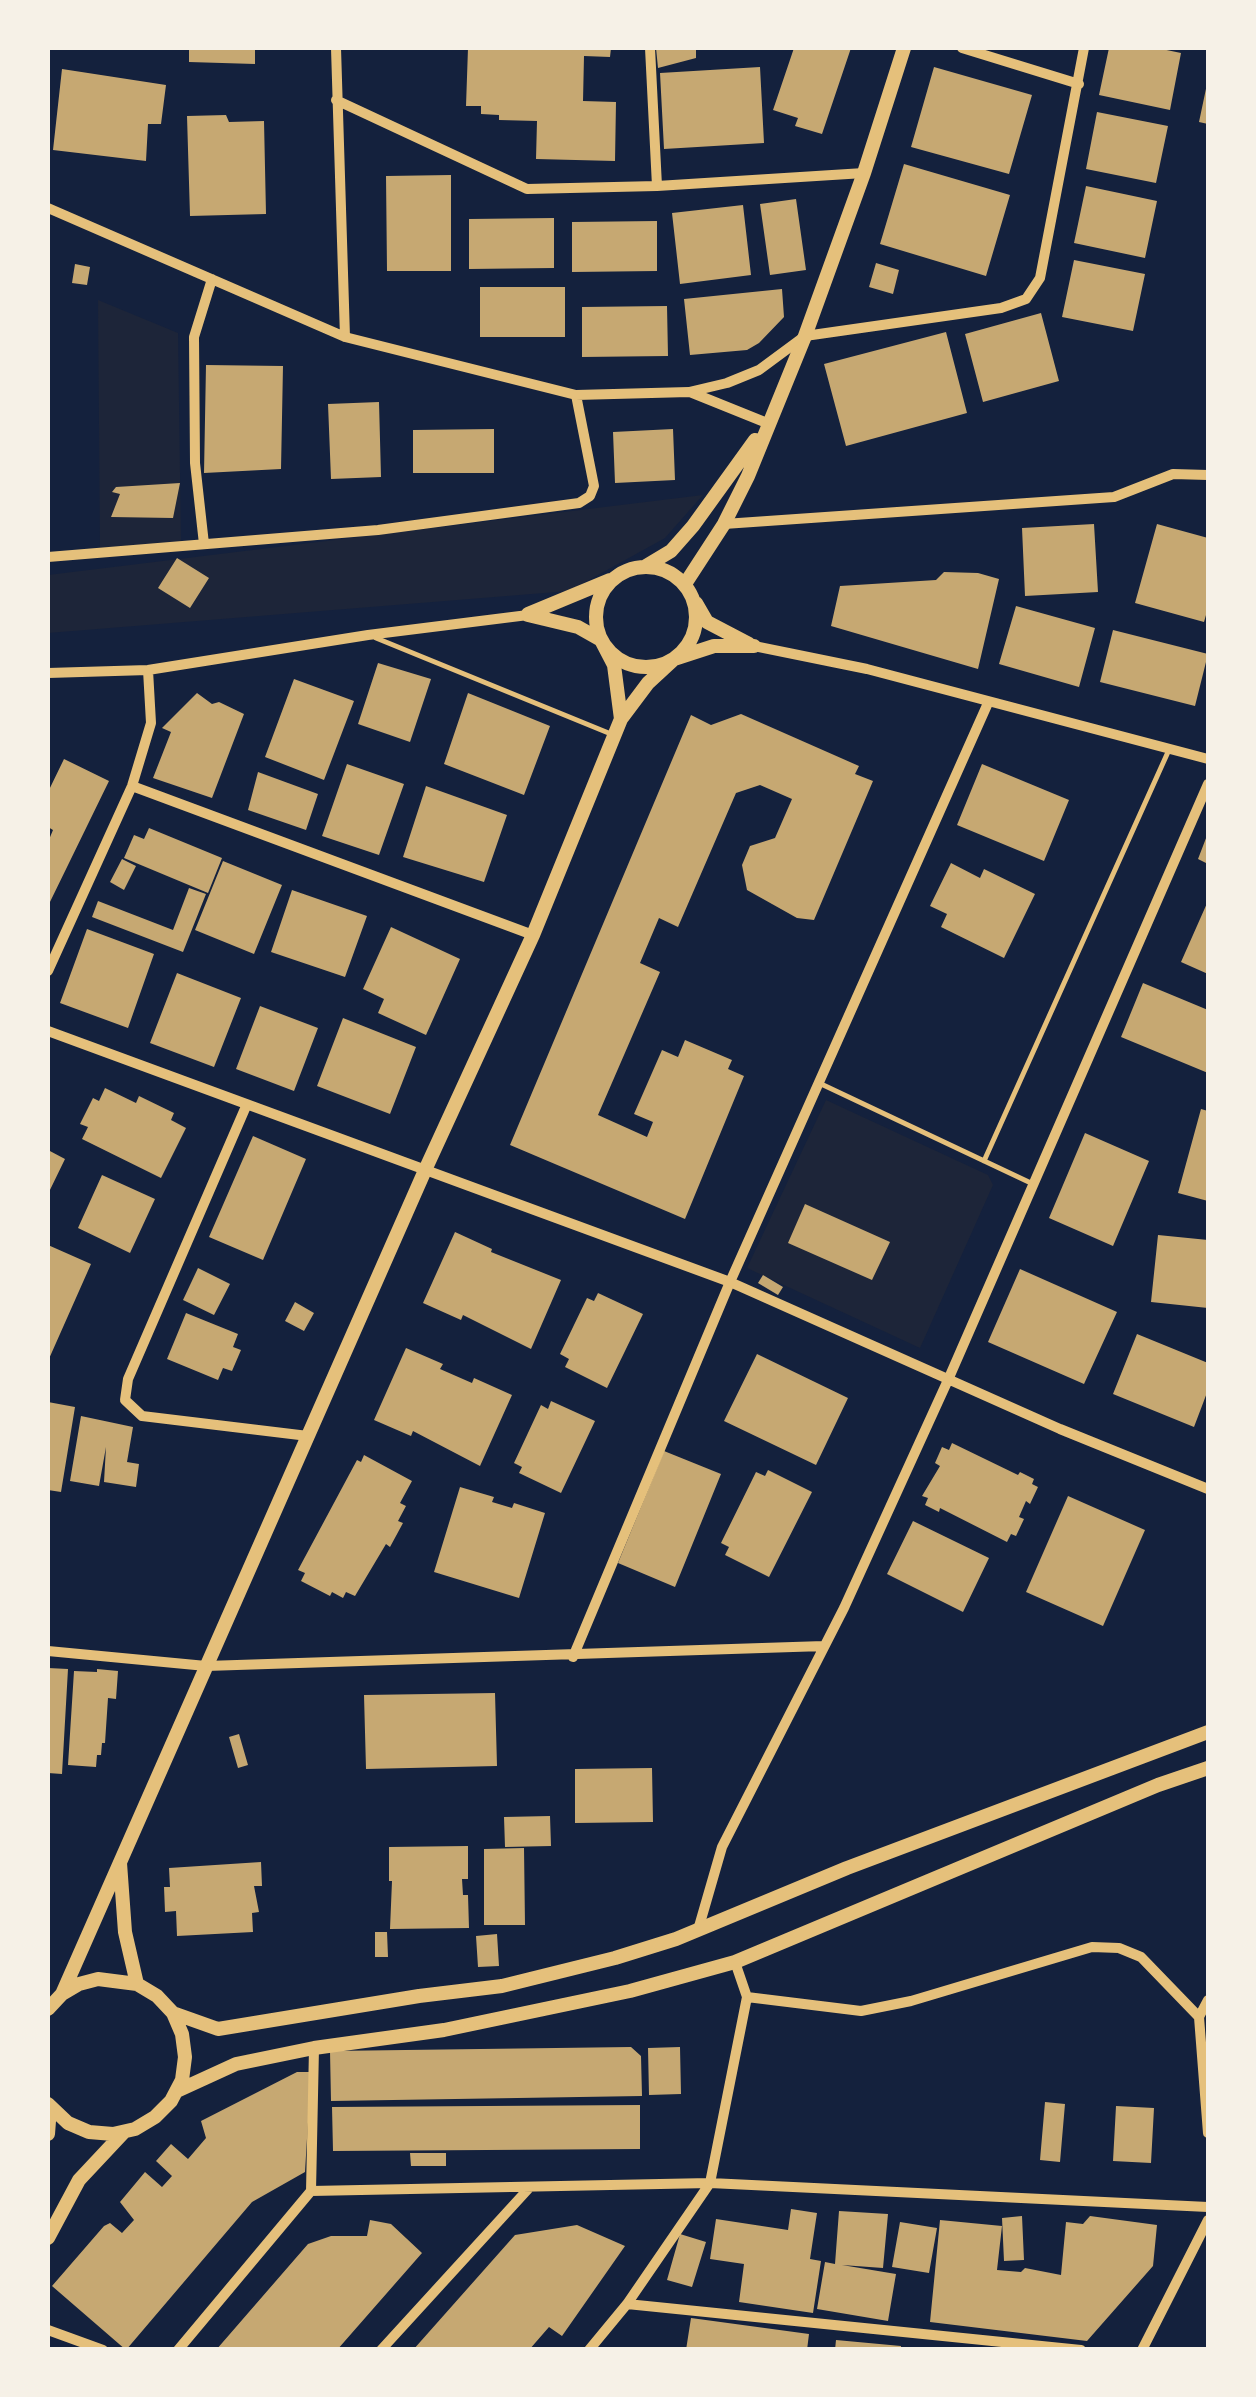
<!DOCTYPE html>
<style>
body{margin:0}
#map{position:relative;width:1256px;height:2397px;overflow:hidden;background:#14213d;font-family:"Titillium Web",sans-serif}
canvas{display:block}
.frame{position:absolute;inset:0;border:50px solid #f6f1e7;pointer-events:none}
</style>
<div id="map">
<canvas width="1256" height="2397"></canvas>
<div class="frame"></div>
</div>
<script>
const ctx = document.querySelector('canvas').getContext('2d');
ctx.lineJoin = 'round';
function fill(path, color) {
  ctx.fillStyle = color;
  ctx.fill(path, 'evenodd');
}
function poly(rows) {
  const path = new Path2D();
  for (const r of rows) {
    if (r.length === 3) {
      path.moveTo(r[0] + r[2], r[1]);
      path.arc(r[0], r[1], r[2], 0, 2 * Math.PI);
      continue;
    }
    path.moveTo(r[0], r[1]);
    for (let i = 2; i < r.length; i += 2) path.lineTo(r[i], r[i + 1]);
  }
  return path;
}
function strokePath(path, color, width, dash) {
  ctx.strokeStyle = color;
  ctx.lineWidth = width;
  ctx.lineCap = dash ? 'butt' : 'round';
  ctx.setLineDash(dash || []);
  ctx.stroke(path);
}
const green = poly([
 [98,300,178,333,181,542,100,548],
 [703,495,665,538,569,591,48,633,48,575],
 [826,1100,988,1175,993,1185,920,1348,747,1268]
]);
const building = poly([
 [189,48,255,48,255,64,189,62],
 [468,48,611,48,610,57,584,56,583,101,616,102,615,161,536,159,537,121,499,120,499,115,481,114,481,106,466,106],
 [656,48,696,48,696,58,658,68],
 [794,48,851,48,822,134,795,126,798,118,773,110],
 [1109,48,1157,48,1181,53,1170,110,1099,95],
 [760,67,764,143,664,149,660,73],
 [934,67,1032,95,1009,174,911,147],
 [62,69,166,85,161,124,148,124,146,161,53,150],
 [1207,84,1208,84,1208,124,1199,122],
 [1097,112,1168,126,1156,183,1086,169],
 [226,115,229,122,264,121,266,214,190,216,187,116],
 [904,164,1010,195,986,276,880,244],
 [451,175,451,271,387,271,386,176],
 [1086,186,1157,201,1145,258,1074,243],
 [796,199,806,270,770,275,760,204],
 [743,205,751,275,680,284,672,213],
 [554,218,554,268,469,269,469,219],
 [657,221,657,271,572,272,572,222],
 [1074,260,1145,274,1133,331,1062,317],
 [876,263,899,270,893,294,869,287],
 [75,264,90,267,87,285,72,283],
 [480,287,565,287,565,337,480,337],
 [782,289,784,317,759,343,747,350,690,355,684,299],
 [667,306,668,356,582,357,582,307],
 [1041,313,1059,381,983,402,965,334],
 [946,332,967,413,846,446,824,364],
 [206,365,283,366,281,469,204,473],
 [379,402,381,477,331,479,328,404],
 [494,429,494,473,413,473,413,430],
 [673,429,675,480,615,483,613,432],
 [180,483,173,518,111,517,120,494,112,492,116,487],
 [1094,524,1098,592,1025,596,1022,528],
 [1157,524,1208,538,1208,608,1204,622,1135,603],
 [177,558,209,578,190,608,158,588],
 [944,572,978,573,999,579,978,669,831,626,840,586,936,580],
 [1016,606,1095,628,1079,687,999,664],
 [1113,630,1208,654,1195,706,1100,682],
 [378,663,431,679,410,742,358,724],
 [294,679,354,701,324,780,265,757],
 [197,693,212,704,219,702,244,714,212,798,153,778,171,732,162,728],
 [468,693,550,726,524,795,444,764],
 [741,714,859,766,855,774,873,781,814,920,797,918,747,890,742,865,750,846,775,838,792,799,760,785,736,793,678,927,659,918,640,963,660,972,598,1115,647,1137,653,1122,634,1114,662,1050,678,1057,685,1040,732,1060,728,1069,744,1076,685,1219,510,1145,691,715,711,725],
 [64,759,109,781,48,906,48,842,53,830,48,827,48,792],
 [347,764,404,784,379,855,322,836],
 [982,764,1069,800,1044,861,957,825],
 [258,772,318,794,306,830,248,810],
 [426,786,507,815,484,882,403,857],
 [149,828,222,858,208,893,124,858,134,835,144,839],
 [1208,833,1208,864,1198,859],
 [122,859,136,866,124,890,110,882],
 [223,861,282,885,254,954,195,930],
 [951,863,980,878,984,869,1035,894,1004,958,941,927,947,914,930,906],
 [189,888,206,894,183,952,92,917,98,901,173,930],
 [292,890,367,916,345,977,271,952],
 [1208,901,1208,974,1181,962],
 [391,927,460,959,426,1035,378,1013,384,999,363,989],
 [87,929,154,954,128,1028,60,1003],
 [177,973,241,998,214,1067,150,1043],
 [1143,983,1208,1010,1208,1073,1121,1037],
 [260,1006,318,1028,294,1091,236,1069],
 [343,1018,416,1047,390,1114,317,1086],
 [105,1088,136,1103,139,1096,174,1113,171,1120,186,1128,161,1178,82,1139,88,1127,80,1124,93,1098,99,1101],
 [1201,1109,1208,1111,1208,1201,1178,1193],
 [1085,1133,1149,1161,1113,1246,1049,1218],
 [253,1136,306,1159,263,1260,209,1237],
 [48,1150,65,1159,48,1194],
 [102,1175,155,1199,130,1253,78,1228],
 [805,1204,890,1242,872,1280,788,1243],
 [455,1232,492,1249,491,1252,561,1280,531,1349,463,1315,461,1320,423,1303],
 [1158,1235,1208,1240,1208,1308,1151,1302],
 [48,1245,91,1264,48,1361],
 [198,1268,230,1284,214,1315,183,1300],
 [1020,1269,1117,1312,1084,1384,988,1342],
 [763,1275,783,1287,778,1295,758,1283],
 [598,1293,643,1314,607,1388,565,1367,569,1359,560,1354,587,1298,594,1301],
 [295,1302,314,1313,304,1331,285,1321],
 [186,1313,238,1334,233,1347,241,1350,232,1371,223,1368,218,1380,167,1359],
 [1137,1334,1208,1363,1208,1390,1194,1427,1113,1394],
 [406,1348,443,1364,440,1369,472,1383,474,1378,512,1395,480,1466,413,1431,411,1436,374,1420],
 [757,1354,848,1398,816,1465,724,1421],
 [551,1401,595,1421,561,1493,519,1473,522,1467,514,1463,541,1405,548,1409],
 [48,1402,75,1407,61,1492,48,1490],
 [81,1416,133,1427,127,1462,139,1464,136,1487,104,1482,106,1447,99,1486,70,1481],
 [952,1443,1018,1475,1020,1472,1034,1479,1032,1484,1038,1487,1030,1504,1026,1501,1019,1517,1024,1519,1016,1536,1011,1534,1007,1542,940,1508,939,1512,925,1505,928,1498,922,1496,940,1466,935,1463,942,1447,949,1450],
 [664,1451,721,1474,675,1587,618,1563],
 [364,1455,412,1481,400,1503,406,1506,398,1521,403,1523,390,1547,386,1544,355,1596,346,1592,343,1598,332,1592,330,1596,301,1581,305,1573,298,1570,357,1460,361,1462],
 [768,1470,812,1492,769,1577,725,1555,729,1547,721,1543,756,1472,765,1476],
 [460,1487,494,1497,492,1502,512,1508,514,1503,545,1513,519,1598,434,1572],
 [1068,1496,1145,1530,1103,1626,1026,1592],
 [913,1521,989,1558,963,1612,887,1574],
 [48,1668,68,1669,62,1774,48,1773],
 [97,1669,118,1671,116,1699,108,1698,105,1743,102,1743,101,1755,97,1755,96,1767,68,1765,74,1671,97,1672],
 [495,1693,497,1766,366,1769,364,1695],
 [239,1734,248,1765,238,1768,229,1737],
 [652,1768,653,1822,575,1823,575,1769],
 [550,1816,551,1846,505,1847,504,1817],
 [468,1846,468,1879,462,1879,463,1895,468,1895,469,1928,390,1929,392,1881,389,1881,389,1847],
 [524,1848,525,1925,484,1925,484,1849],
 [261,1862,262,1886,254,1886,259,1912,252,1913,253,1932,177,1936,176,1911,165,1912,164,1887,170,1887,169,1868],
 [375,1932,387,1932,388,1957,375,1957],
 [497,1934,499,1966,478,1967,476,1936],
 [631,2047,641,2056,642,2096,331,2101,330,2051],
 [680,2047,681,2094,649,2095,648,2048],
 [297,2072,311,2072,305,2172,252,2202,126,2350,52,2286,104,2226,110,2223,122,2233,134,2220,120,2202,145,2172,162,2187,172,2176,156,2161,171,2144,188,2159,206,2138,201,2121],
 [1045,2102,1065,2104,1060,2162,1040,2160],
 [640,2105,640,2149,333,2151,332,2107],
 [1116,2106,1154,2108,1151,2163,1113,2161],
 [410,2153,446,2153,446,2166,411,2166],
 [791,2209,817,2213,810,2259,821,2261,813,2313,739,2302,744,2264,710,2259,716,2219,788,2230],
 [839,2211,888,2214,883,2268,842,2265,896,2274,888,2321,817,2309,825,2262,835,2264],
 [1022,2216,1024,2260,1004,2261,1002,2218],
 [1090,2216,1157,2225,1153,2266,1087,2341,930,2322,940,2220,1002,2226,997,2270,1021,2272,1025,2268,1061,2275,1066,2222,1083,2224],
 [370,2220,391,2224,422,2253,337,2350,216,2350,308,2244,331,2236,367,2236],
 [900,2222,937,2228,929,2273,892,2267],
 [577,2225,625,2246,562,2336,549,2327,529,2350,413,2350,515,2235],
 [680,2234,706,2242,692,2287,667,2280],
 [691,2318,809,2334,807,2350,686,2350],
 [836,2340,901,2346,901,2350,835,2350]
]);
const service = poly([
 [376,638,611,734],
 [819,1083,1033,1184],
 [984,1161,1168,752]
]);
const minor = poly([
 [336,48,345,337],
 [650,48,657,186],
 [962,48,1079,84],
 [336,100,527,189,657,186,864,173],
 [48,208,345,337,576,395,689,392,727,383,759,370,805,336,1001,308,1026,299,1040,278,1084,48],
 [690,392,767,423],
 [724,524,1114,497,1173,474,1208,475],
 [204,544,195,463,194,337,212,279],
 [48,557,378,530,579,503,590,496,594,486,576,395],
 [754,646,867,669,1208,759],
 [48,673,148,670,368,635,528,615],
 [132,786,533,935],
 [48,971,132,786,151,723,148,670],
 [48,1031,730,1282,1060,1429,1208,1489],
 [247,1104,128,1379,125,1400,142,1416,308,1436],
 [48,1651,206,1666,824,1646],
 [573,1657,730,1282,988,703],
 [698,1930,722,1847,844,1608,948,1380,1208,784],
 [735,1962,747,1997,710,2183,1208,2207],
 [747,1997,861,2011,911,2001,1092,1947,1119,1948,1141,1957,1199,2017,1208,2133],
 [1199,2017,1208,2000],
 [311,2191,710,2183],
 [627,2304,1081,2350],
 [48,2330,103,2350],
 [178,2350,311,2191,314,2048],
 [381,2350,530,2187],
 [589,2350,627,2304,710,2183],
 [1142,2350,1208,2220]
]);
const secondary = poly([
 [646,566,671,551,693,526,755,440],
 [646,617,50],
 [685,584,724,524,748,476,805,336,864,173,904,48],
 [696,603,707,622,749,644],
 [528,614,610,580],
 [528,615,578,627,601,640,614,665,621,719],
 [120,1863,125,1932,137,1984],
 [62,1994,426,1168,533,935,621,719,648,683,674,659,714,646,754,646],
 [48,2009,62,1994,79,1984,98,1979,137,1984,157,1996,173,2013,182,2034,185,2057,182,2080,171,2101,155,2117,135,2129,113,2134,89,2132,68,2123,48,2104],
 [173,2013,218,2029,419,1996,502,1986,615,1958,676,1939,847,1868,1208,1732],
 [177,2091,236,2064,314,2048,444,2030,630,1991,735,1962,1158,1785,1208,1768],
 [48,2134,50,2108],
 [48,2238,79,2180,124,2132]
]);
fill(green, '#1d2539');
fill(building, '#c6a872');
strokePath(service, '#e5c07b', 5);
strokePath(minor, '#e5c07b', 10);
strokePath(secondary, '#e5c07b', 14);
</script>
